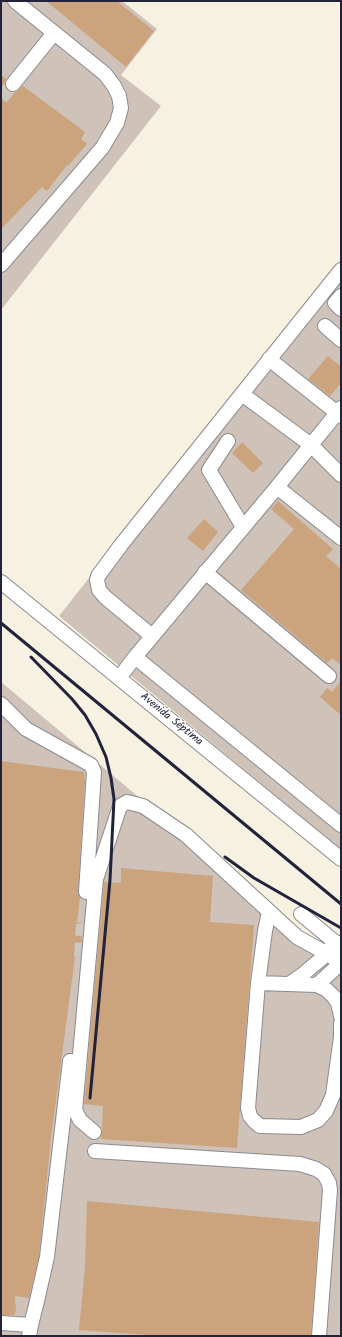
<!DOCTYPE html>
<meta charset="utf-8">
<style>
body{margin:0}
#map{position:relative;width:342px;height:1337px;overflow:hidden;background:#f6f1e1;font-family:Kalam,sans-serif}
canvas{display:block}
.frame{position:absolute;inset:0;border:2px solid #22223b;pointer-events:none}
</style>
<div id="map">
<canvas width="342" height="1337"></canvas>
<div class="frame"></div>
</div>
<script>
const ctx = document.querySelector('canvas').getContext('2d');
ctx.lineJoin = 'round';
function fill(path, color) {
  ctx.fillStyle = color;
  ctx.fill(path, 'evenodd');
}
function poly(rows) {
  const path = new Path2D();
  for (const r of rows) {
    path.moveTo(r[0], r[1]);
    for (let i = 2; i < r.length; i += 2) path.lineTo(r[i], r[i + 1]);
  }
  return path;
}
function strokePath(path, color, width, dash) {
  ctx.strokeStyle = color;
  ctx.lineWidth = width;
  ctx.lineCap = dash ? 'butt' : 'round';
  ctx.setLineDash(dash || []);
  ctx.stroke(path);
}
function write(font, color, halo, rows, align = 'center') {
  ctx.font = font + ' Kalam,sans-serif';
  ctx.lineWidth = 3;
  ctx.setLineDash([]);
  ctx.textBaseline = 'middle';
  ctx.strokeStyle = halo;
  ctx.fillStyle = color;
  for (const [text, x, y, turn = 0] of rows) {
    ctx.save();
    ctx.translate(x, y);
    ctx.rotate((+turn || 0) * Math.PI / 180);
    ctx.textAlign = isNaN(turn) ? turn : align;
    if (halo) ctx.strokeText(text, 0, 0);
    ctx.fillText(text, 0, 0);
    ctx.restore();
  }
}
const industrial = poly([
 [1,1,122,1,157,29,121,75,161,106,1,310],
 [341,259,341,850,59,616],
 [1,682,341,966,341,1336,1,1336]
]);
const building = poly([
 [46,1,117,1,154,31,126,67],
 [1,75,6,79,5,82,5,87,8,91,12,92,16,92,23,86,85,132,81,139,87,144,68,166,67,165,47,191,42,187,1,229],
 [328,356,341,367,341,383,330,396,308,379],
 [242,442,263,463,253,473,232,453],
 [278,501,333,549,326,556,341,569,341,665,332,658,327,663,241,590,294,529,271,509],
 [204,519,218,532,203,551,187,538],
 [341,681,341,715,320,697,327,688,332,692],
 [1,761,84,772,85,781,78,891,80,898,77,922,83,924,80,957,75,957,51,1138,39,1256,29,1298,15,1296,16,1311,14,1315,1,1315],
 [121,868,213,876,210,922,254,925,240,1107,237,1148,101,1139,102,1133,102,1128,103,1106,84,1104,104,882,121,883],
 [87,1201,319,1222,311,1336,161,1336,79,1330,85,1267]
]);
const minorTunnel = poly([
 [1,98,13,84],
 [81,957,83,924]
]);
const minor = poly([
 [13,84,54,33],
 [1,265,102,148,117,123,121,108,119,96,114,86,105,74,15,1],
 [341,296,335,303,341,309],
 [325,326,341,340],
 [269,359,341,416],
 [242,394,311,445,341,475],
 [228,441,209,470,243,527],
 [277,487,341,538],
 [205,572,329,676],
 [1,582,341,859],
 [152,636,105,597,99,590,97,580,98,576,121,545,341,270],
 [135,657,341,825],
 [119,678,135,657,277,487,341,408],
 [1,704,26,729,91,765,94,772,86,892],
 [269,912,265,931,258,983,317,985,327,990,334,997,338,1003,341,1016],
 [301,914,341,947],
 [258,983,248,1108,250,1116,254,1121,260,1126,301,1127,318,1120,326,1111,333,1095,341,1037,341,1023],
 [289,984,302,975,321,959,336,942],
 [317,985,341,963],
 [94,1132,80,1120,75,1110,96,879,120,806,127,802,143,806,186,835,297,937,326,953,341,963],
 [95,1151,300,1164,316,1169,324,1174,329,1183,330,1190,319,1336],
 [1,1323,31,1325,29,1336],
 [31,1325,37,1301,47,1257,70,1061]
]);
const rail = poly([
 [1,623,341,904],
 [31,657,72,699,85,715,96,734,106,757,111,778,114,799,110,880,90,1098],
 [225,857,254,878,341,928]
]);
const streetNames = [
 ["Avenida Séptima",171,720,39]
];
fill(industrial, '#cec2b9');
fill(building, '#cba47e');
strokePath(minorTunnel, '#ccc8c0', 14, [14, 7]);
strokePath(minor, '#8c8a8e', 16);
strokePath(minor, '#fff', 14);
strokePath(rail, '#22223b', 3);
write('11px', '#22223b', '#fff', streetNames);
</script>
